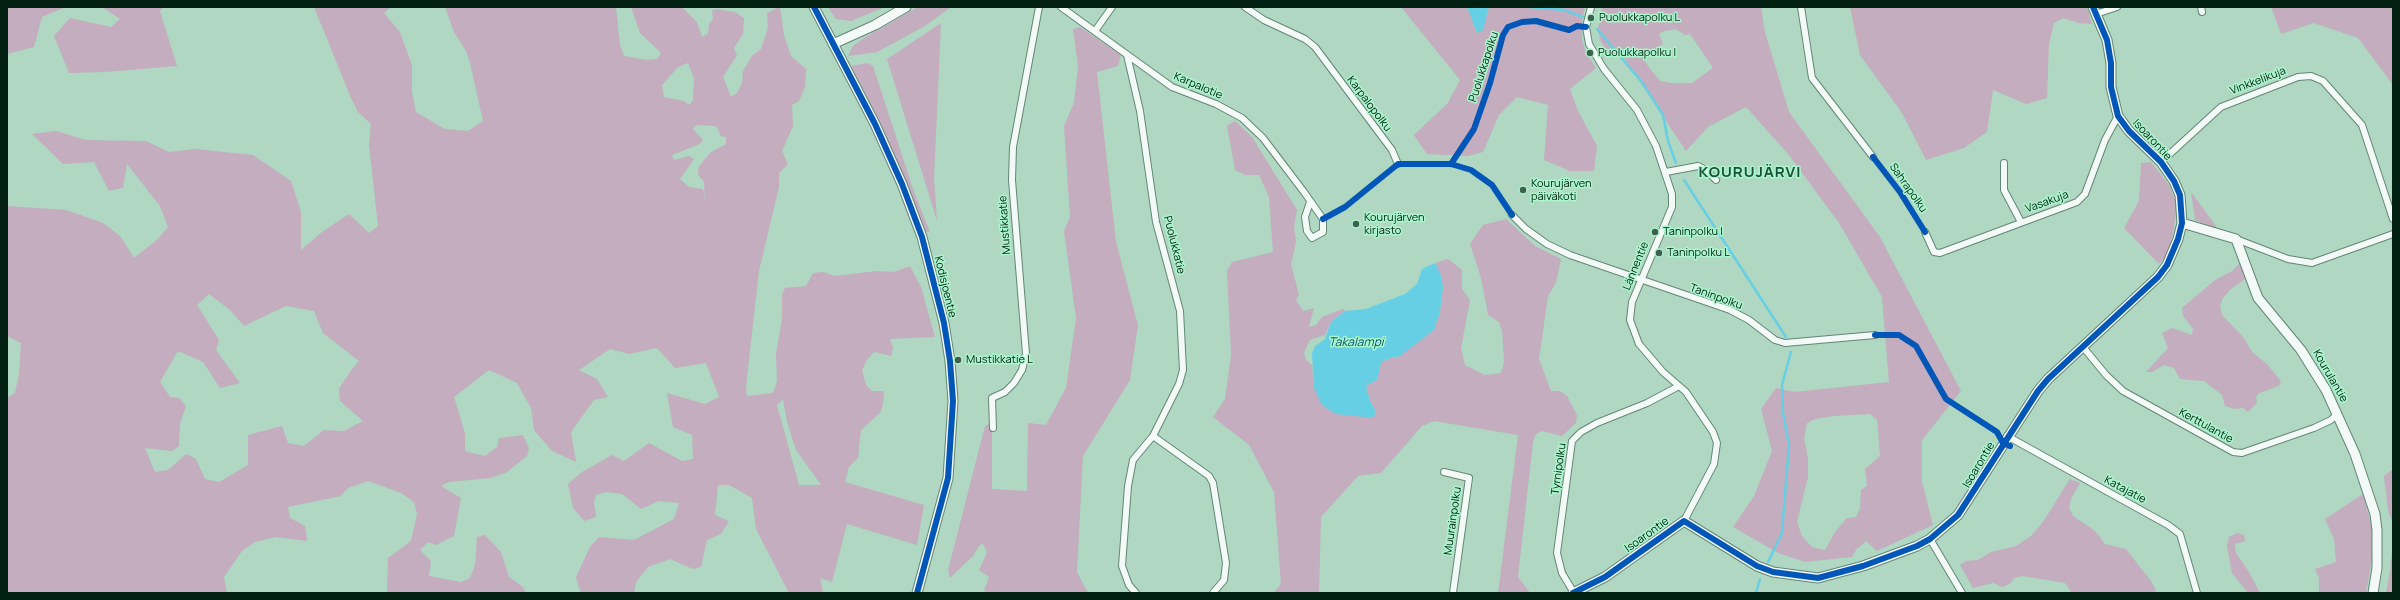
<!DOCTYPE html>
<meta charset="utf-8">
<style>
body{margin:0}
#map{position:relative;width:2400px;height:600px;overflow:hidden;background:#afd7c1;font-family:Manrope,sans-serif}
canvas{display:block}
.frame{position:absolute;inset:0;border:8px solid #022012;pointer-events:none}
</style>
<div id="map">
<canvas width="2400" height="600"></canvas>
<div class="frame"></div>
</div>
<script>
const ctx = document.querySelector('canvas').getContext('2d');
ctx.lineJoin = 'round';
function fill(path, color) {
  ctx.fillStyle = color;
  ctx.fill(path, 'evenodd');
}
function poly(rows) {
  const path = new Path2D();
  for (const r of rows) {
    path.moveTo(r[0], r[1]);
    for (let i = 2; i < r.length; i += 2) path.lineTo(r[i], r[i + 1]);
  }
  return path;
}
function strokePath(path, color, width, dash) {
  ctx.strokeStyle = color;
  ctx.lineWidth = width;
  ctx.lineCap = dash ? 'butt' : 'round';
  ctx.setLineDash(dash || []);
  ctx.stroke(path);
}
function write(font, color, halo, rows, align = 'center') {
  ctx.font = font + ' Manrope,sans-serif';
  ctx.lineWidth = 3;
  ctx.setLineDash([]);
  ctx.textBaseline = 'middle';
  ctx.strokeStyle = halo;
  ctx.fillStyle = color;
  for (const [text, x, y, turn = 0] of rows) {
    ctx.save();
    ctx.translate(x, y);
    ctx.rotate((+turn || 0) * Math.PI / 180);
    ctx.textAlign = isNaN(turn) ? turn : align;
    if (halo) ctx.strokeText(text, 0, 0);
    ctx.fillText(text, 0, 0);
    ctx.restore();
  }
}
const green = poly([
 [7,7,66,7,42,17,34,47,7,54],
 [102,7,164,7,160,11,177,66,105,72,69,73,54,36,70,18,111,27,120,19],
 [314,7,391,7,384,13,400,32,412,65,412,92,416,112,445,129,468,131,483,121,470,63,466,51,454,32,445,7,616,7,620,45,624,56,647,60,657,59,661,53,640,33,631,7,682,7,697,22,702,37,708,34,709,24,713,19,712,11,716,9,735,12,744,18,743,34,734,48,737,55,723,77,731,97,737,93,742,83,743,71,752,56,761,49,768,27,767,13,780,7,784,35,791,56,806,69,805,87,799,101,792,105,793,126,782,151,788,164,779,173,779,187,759,271,746,386,747,396,773,393,777,381,776,354,782,319,782,295,785,288,806,286,813,273,823,272,835,276,877,271,894,272,910,266,921,287,935,337,890,339,893,348,891,356,874,352,867,360,862,370,866,385,872,391,884,391,883,405,880,413,861,430,858,458,849,467,845,482,924,505,917,545,847,524,832,582,820,578,823,593,789,593,756,529,752,498,729,485,718,485,715,515,729,521,721,534,707,540,701,567,693,569,670,559,648,567,636,582,634,593,584,593,580,591,576,577,590,547,599,537,634,540,674,519,679,503,659,501,641,509,622,494,606,492,596,495,594,502,596,517,584,521,573,508,568,484,582,472,612,455,624,461,649,443,682,461,693,459,692,435,673,427,667,393,705,404,719,397,706,363,675,368,657,348,629,354,610,349,579,370,597,379,608,397,594,400,571,432,576,462,552,451,534,430,531,408,517,383,489,370,454,397,465,433,465,451,485,456,497,447,499,438,523,435,529,448,527,456,507,472,491,478,449,482,441,486,461,498,454,536,436,545,428,542,420,550,431,561,429,576,461,582,470,578,475,565,477,537,485,535,501,552,509,577,523,587,526,593,387,593,388,558,411,541,417,514,414,502,401,493,368,481,348,488,341,496,288,507,290,518,305,526,307,541,275,537,255,542,242,551,224,577,227,593,7,593,7,398,15,393,19,374,21,343,7,336,7,206,66,210,103,223,120,236,134,258,158,239,168,227,160,206,127,164,123,188,109,191,94,162,63,164,32,134,56,131,86,140,146,141,169,152,195,149,253,155,291,181,301,212,301,250,322,232,349,214,369,233,378,226,369,145,371,124,358,112,351,98],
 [688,63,694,79,693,100,689,105,684,101,664,97,662,85,678,67],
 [696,125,716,126,721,136,726,137,726,144,711,152,699,166,698,175,704,182,705,201,703,189,689,187,680,179,694,159,689,156,674,160,672,155,700,144,703,140,693,129],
 [209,294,230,310,244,326,286,306,314,311,323,333,359,361,350,372,339,389,340,401,363,421,344,431,324,430,304,446,288,443,282,426,248,435,248,465,219,482,205,479,196,459,186,454,168,470,155,472,145,448,172,451,179,446,180,424,186,406,179,398,170,397,160,382,178,351,203,362,220,388,240,383,216,350,219,340,197,305],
 [783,399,787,422,796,450,821,485,799,485,777,405],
 [828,7,885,7,851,21,836,19],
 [918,7,951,7,925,26,877,52,848,56,853,46,864,38],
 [1401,7,1467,7,1477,33,1488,13,1489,7,1585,7,1582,21,1582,39,1586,53,1596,68,1570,89,1578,111,1597,146,1594,171,1570,171,1544,160,1548,105,1517,97,1499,115,1483,152,1468,156,1427,154,1414,135,1448,103,1460,80],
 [1602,7,1761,7,1765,32,1789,112,1880,237,1961,391,1922,440,1922,482,1933,525,1877,551,1866,541,1856,550,1852,557,1805,562,1778,553,1733,527,1754,496,1772,451,1761,409,1776,388,1794,392,1889,382,1882,297,1839,223,1789,155,1746,107,1708,127,1686,151,1620,52,1611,58,1600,40,1598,29],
 [1676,29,1685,35,1690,34,1713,68,1692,83,1671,83,1660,81,1645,62,1650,53,1663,44,1659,34,1664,31],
 [1870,414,1877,420,1880,456,1865,469,1867,486,1861,490,1860,508,1856,517,1847,518,1835,532,1825,550,1812,547,1802,536,1797,522,1808,477,1808,458,1804,438,1807,423,1815,419,1833,416],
 [1850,7,2087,7,2092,24,2078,23,2063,18,2054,23,2049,44,2047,98,2026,104,1993,90,1987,132,1964,148,1926,160,1902,113,1860,55],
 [2271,7,2393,7,2393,85,2358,38,2314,23,2281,34],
 [941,23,934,178,937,221,887,59],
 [1080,27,1121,55,1118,66,1097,72,1116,242,1138,325,1130,380,1083,456,1077,572,1088,593,987,593,984,590,989,577,979,570,987,553,983,543,978,547,974,555,950,578,948,570,985,426,992,423,992,489,1027,491,1028,423,1046,425,1066,388,1076,318,1064,231,1070,217,1064,126,1074,103,1078,66,1073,29],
 [868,63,873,66,913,189,930,232,926,232,883,129,851,66],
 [1235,121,1252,137,1297,210,1294,226,1296,242,1291,264,1299,295,1296,300,1303,311,1314,308,1309,327,1316,325,1322,317,1343,309,1345,311,1331,322,1325,335,1310,340,1304,352,1306,360,1312,365,1314,388,1363,416,1373,418,1376,412,1370,401,1366,386,1377,380,1381,363,1387,359,1400,356,1440,312,1443,287,1441,275,1435,263,1448,259,1462,270,1462,289,1470,300,1461,348,1465,365,1485,375,1501,373,1504,362,1502,331,1499,322,1488,315,1481,278,1470,244,1483,225,1506,219,1535,246,1561,259,1556,283,1548,296,1539,359,1551,391,1560,391,1567,396,1577,415,1576,423,1562,436,1542,431,1536,434,1533,442,1518,577,1530,593,1498,593,1518,435,1434,421,1422,426,1381,473,1358,476,1321,517,1319,593,1274,593,1281,584,1274,492,1249,445,1213,417,1225,399,1231,354,1227,271,1232,262,1273,252,1269,197,1259,175,1245,175,1235,170,1227,126],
 [2151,162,2169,185,2177,204,2173,234,2167,254,2159,264,2124,228,2139,201,2141,163],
 [2191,192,2216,226,2216,229,2195,220],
 [2240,263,2247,273,2244,280,2231,289,2223,298,2220,305,2222,315,2244,338,2252,352,2267,364,2281,381,2279,386,2259,393,2256,397,2257,403,2248,412,2243,408,2234,409,2225,406,2222,395,2204,381,2180,379,2174,368,2164,365,2152,372,2146,372,2168,348,2162,333,2172,328,2192,335,2193,329,2183,316,2182,308,2215,280,2232,271],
 [2393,469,2393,524,2388,511,2384,476],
 [2070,479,2080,483,2071,499,2069,508,2073,516,2095,531,2105,544,2126,549,2151,581,2156,590,2153,593,2072,593,2065,583,2023,576,2014,578,2010,584,2002,587,1993,583,1973,588,1960,565,1966,561,1978,560,1991,552,2016,546,2031,536,2043,522],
 [2363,494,2373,531,2372,559,2366,593,2319,593,2319,578,2315,569,2336,562,2334,539,2325,519],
 [2237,533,2244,535,2245,541,2235,544,2236,553,2249,572,2260,593,2248,593,2232,573,2227,546,2229,537],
 [2393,537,2393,593,2386,593,2390,571]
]);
const water = poly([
 [1467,7,1489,7,1483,30,1477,33],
 [1435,263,1441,275,1443,287,1440,312,1434,330,1400,356,1387,359,1381,363,1377,380,1366,386,1370,401,1376,412,1373,418,1336,414,1322,405,1314,388,1312,353,1315,346,1325,339,1331,322,1345,311,1366,309,1405,294,1417,284,1422,269]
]);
const stream = poly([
 [1530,7,1564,10,1583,17],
 [1597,29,1641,81,1663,115,1668,141,1676,163],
 [1684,180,1786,337],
 [1768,562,1782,533,1789,445,1783,413,1782,385,1791,352],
 [1756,593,1760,579]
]);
const street = poly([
 [1061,7,1172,87,1216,104,1242,118,1263,138,1304,192,1323,219,1323,232,1312,238,1307,231,1305,217,1310,202],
 [1245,7,1264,20,1305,39,1315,47,1392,150,1398,164],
 [1591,7,1586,27,1589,44,1604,69,1637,110,1656,146,1672,194,1672,207,1632,302,1630,320,1639,344,1663,372,1686,392,1713,432,1717,443,1714,464,1684,521],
 [1801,7,1812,78,1873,157],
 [2201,7,2202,12],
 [2096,14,2117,7],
 [1095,31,1112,7],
 [1127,55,1140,111,1156,222,1180,311,1183,370,1179,384,1153,436,1133,460,1128,486,1122,566,1129,585,1136,593],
 [2161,162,2221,107,2298,77,2311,76,2323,81,2362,125,2393,219],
 [2004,163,2004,190,2021,222],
 [1666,172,1698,166,1706,170,1716,180],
 [1512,215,1526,229,1547,244,1570,255,1730,310,1749,320,1775,340,1785,343,1875,335],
 [1925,232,1934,252,1940,253,2077,202,2085,194,2105,140,2118,116],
 [2236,239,2288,259,2312,263,2393,234],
 [2083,347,2106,375,2123,391,2233,452,2242,453,2314,428,2331,420,2338,413],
 [993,428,992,398,1005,392,1014,383,1022,370,1026,354,1012,180,1013,147,1039,7],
 [1153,436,1209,476,1213,483,1226,563,1224,580,1213,593],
 [2007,436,2168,525,2180,534,2197,593],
 [1444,472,1469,478,1453,593],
 [1930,539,1962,593],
 [1574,593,1562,573,1557,553,1572,441,1581,432,1597,423,1647,403,1679,386]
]);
const secondary = poly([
 [814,7,875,124,902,184,922,237,944,323,950,361,953,401,948,478,917,593],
 [833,44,875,25,906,7],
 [2182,223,2236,239,2258,298,2301,350,2326,390,2355,454,2375,514,2377,530,2377,568,2373,593],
 [1573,593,1605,577,1684,521,1757,566,1773,572,1818,578,1863,566,1917,546,1930,539,1958,515,2038,391,2048,379,2158,277,2167,265,2178,239,2182,223,2180,195,2174,181,2161,162,2129,131,2118,116,2111,87,2111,63,2107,40,2093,7]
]);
const cycleway = poly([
 [814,7,875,124,902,184,922,237,944,323,950,361,953,401,948,478,917,593],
 [1873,157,1900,192,1925,232],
 [1451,164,1474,129,1490,83,1503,35,1508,27,1522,22,1536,21,1569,30,1577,26,1586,27],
 [1323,219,1345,207,1398,164,1451,164,1471,170,1492,185,1512,215],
 [1875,335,1899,335,1916,346,1946,399,1997,432,2003,443,2010,446],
 [1573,593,1605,577,1684,521,1757,566,1773,572,1818,578,1863,566,1917,546,1930,539,1958,515,2038,391,2048,379,2158,277,2167,265,2178,239,2182,223,2180,195,2174,181,2161,162,2129,131,2118,116,2111,87,2111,63,2107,40,2093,7]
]);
const markers = [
 [1591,18,4,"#3f604f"],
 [1590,53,4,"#3f604f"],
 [1523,190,4,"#3f604f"],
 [1356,224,4,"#3f604f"],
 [1655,232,4,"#3f604f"],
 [1659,253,4,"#3f604f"],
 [958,360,4,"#3f604f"]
];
const poiNames = [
 ["Puolukkapolku L",1599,18],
 ["Puolukkapolku I",1598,53],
 ["Kourujärven",1531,184],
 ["päiväkoti",1531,197],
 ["Kourujärven",1364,218],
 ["kirjasto",1364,231],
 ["Taninpolku I",1663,232],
 ["Taninpolku L",1667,253],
 ["Mustikkatie L",966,360]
];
const streetNames = [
 ["Puolukkapolku",1484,67,-72],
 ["Vinkkelikuja",2258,81,-21],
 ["Karpalotie",1198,86,23],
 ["Karpalopolku",1369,104,53],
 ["Isoarontie",2152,140,47],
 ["Sahrapolku",1908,188,55],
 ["Vasakuja",2047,202,-20],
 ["Mustikkatie",1005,225,-94],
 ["Puolukkatie",1174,245,76],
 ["Lännentie",1636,266,-68],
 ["Kodisjoentie",945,287,76],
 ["Taninpolku",1716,297,20],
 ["Kourulantie",2330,376,60],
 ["Kerttulantie",2206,426,29],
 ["Isoarontie",1979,465,-59],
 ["Tyrnipolku",1559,469,-82],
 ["Katajatie",2125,490,28],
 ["Muurainpolku",1453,521,-82],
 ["Isoarontie",1647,535,-36]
];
const waterNames = [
 ["Takalampi",1356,343]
];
const districtNames = [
 ["KOURUJÄRVI",1750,173]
];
fill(green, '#c3adbe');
fill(water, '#67cfe3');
strokePath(stream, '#67cfe3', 2.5);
strokePath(street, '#648676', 8);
strokePath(secondary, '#648676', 11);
strokePath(street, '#f3f9f6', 6);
strokePath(secondary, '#f3f9f6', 9);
strokePath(cycleway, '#0057b8', 6);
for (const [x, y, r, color] of markers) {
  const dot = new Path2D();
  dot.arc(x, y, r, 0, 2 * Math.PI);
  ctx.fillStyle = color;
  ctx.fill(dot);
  strokePath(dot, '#abf6cd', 1.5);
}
write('11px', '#022012', '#abf6cd', poiNames, 'left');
write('11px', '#022012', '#abf6cd', streetNames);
write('italic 12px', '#085669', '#abf6cd', waterNames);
ctx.letterSpacing = '1px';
write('bold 15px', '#185138', '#abf6cd', districtNames);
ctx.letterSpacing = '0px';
</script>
